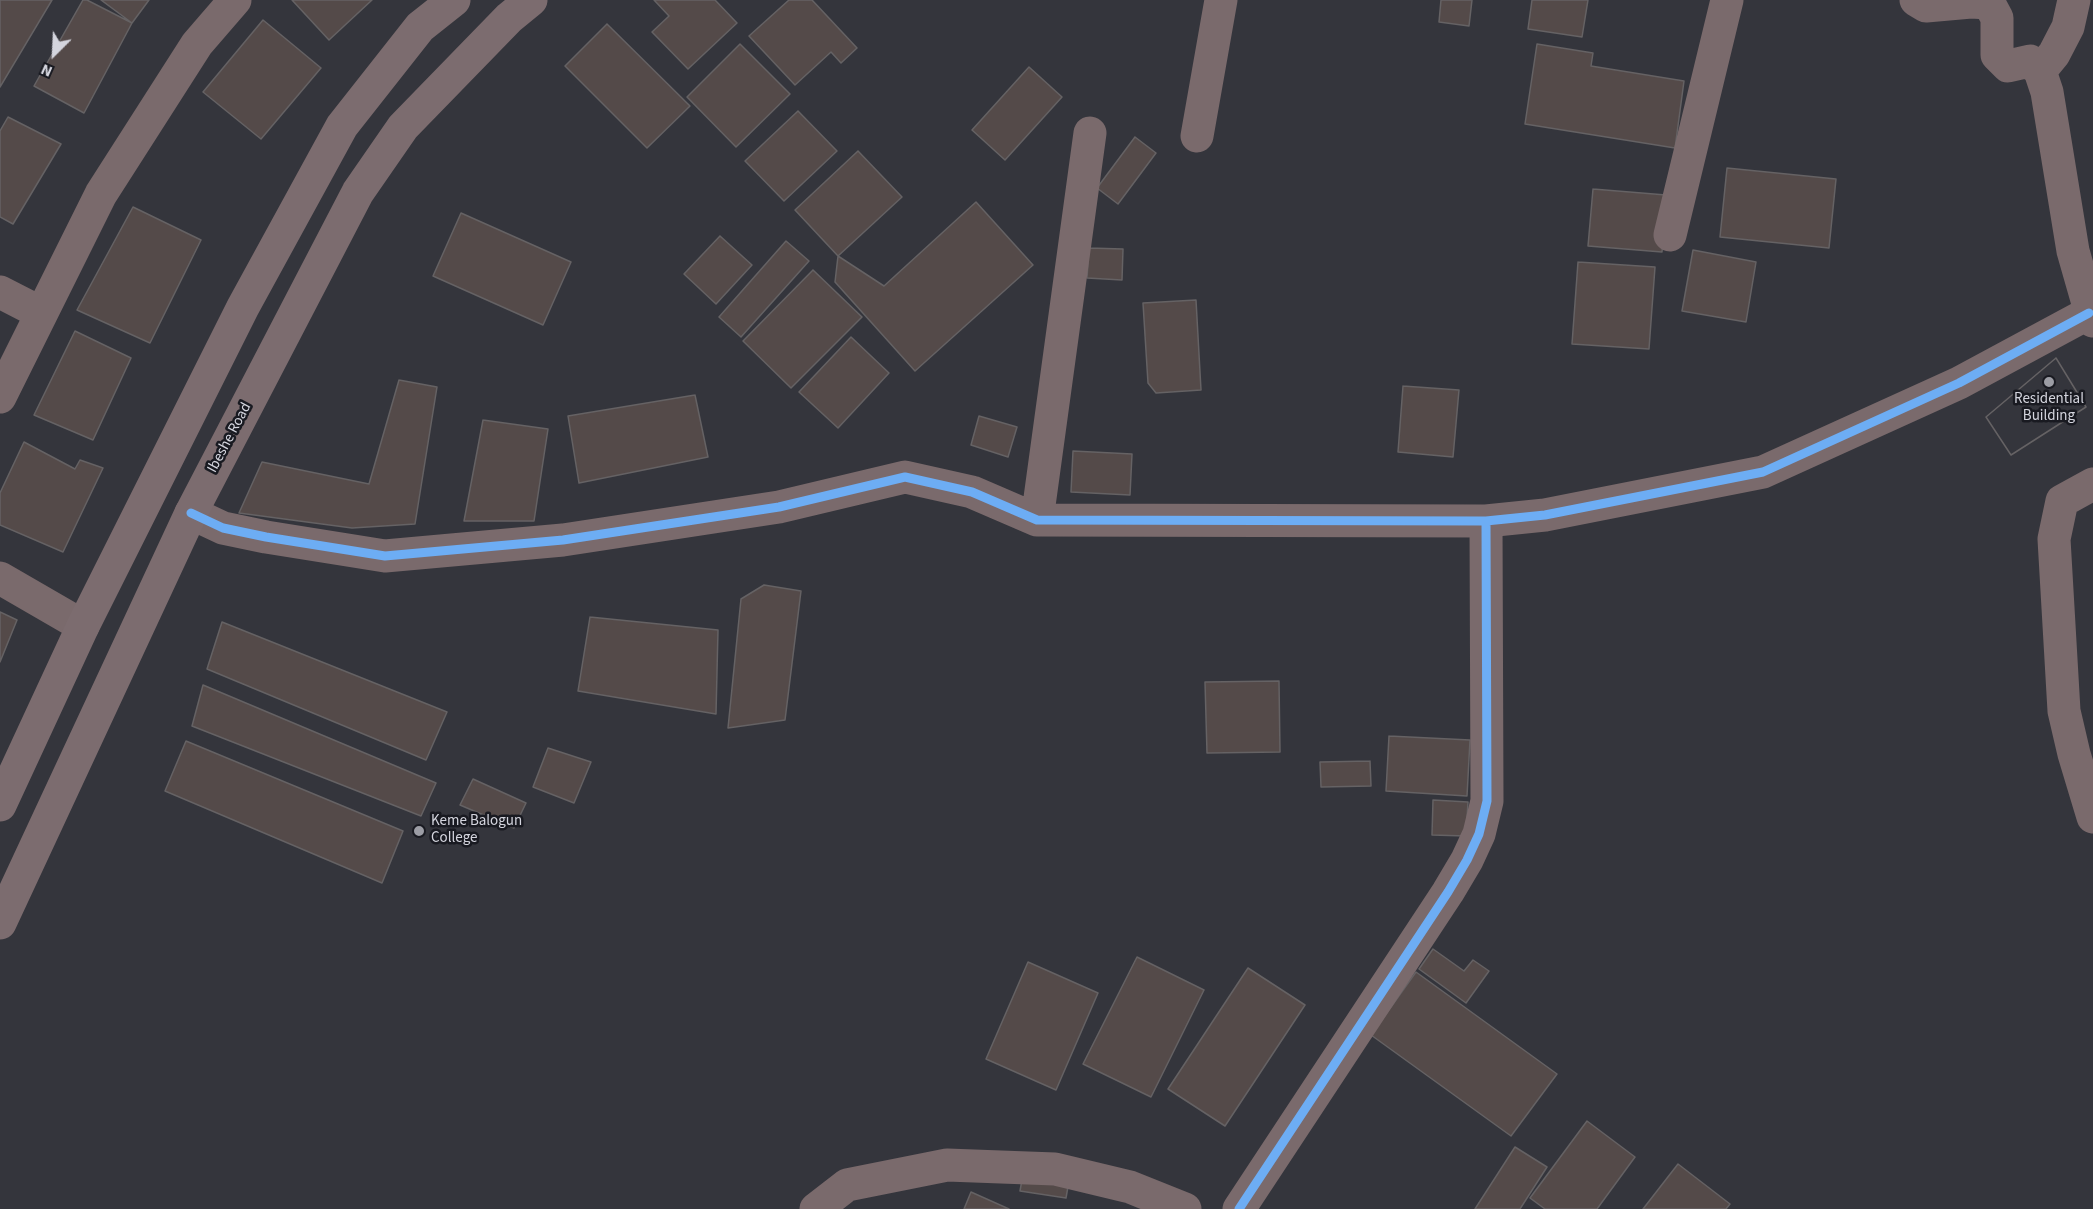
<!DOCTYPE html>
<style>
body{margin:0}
#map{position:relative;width:2093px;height:1209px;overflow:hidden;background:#34353c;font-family:"Source Sans 3",sans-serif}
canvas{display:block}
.north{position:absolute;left:24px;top:24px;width:60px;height:60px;-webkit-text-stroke:4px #191a21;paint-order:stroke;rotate:204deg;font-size:16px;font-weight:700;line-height:24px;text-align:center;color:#d4d5de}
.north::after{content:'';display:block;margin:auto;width:21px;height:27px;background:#d4d5de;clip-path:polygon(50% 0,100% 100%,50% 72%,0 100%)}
</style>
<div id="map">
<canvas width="2093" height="1209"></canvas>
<div class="north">N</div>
</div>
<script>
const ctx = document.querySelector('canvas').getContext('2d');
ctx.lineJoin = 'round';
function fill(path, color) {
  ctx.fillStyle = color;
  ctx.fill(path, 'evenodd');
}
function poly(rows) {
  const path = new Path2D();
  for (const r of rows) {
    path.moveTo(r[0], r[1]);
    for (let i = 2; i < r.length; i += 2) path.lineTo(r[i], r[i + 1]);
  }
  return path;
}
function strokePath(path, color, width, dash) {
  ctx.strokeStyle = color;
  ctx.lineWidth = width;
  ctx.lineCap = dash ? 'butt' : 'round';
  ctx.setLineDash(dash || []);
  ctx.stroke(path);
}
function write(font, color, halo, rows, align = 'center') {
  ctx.font = font + ' "Source Sans 3",sans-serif';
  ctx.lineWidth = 5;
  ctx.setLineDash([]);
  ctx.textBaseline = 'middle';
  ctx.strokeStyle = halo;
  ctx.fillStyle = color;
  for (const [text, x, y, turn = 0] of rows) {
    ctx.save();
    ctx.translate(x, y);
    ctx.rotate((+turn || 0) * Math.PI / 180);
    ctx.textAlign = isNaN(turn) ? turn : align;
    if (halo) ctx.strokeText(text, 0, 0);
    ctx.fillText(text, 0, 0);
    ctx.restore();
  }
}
const building = poly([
 [0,0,52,0,0,87,0,0],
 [83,0,87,0,132,23,84,113,34,86,83,0],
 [101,0,149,0,132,23,101,0],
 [292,0,372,0,329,40,292,0],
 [654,0,715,0,737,23,688,69,652,32,669,16,654,0],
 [789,0,812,0,857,48,841,63,831,52,795,85,749,36,789,0],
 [1441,0,1472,0,1469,26,1439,22,1441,0],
 [1532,0,1588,0,1582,37,1528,29,1532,0],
 [263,20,321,68,261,139,203,92,263,20],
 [607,24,690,106,647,148,565,66,607,24],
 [740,44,790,94,736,147,687,97,740,44],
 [1537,44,1593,53,1591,66,1684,81,1675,148,1525,124,1537,44],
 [1029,67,1062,97,1005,160,972,130,1029,67],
 [798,111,837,151,784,201,745,161,798,111],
 [8,117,61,144,13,224,0,217,0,131,8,117],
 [1135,137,1156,153,1118,204,1097,188,1135,137],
 [858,151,902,197,838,256,795,210,858,151],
 [1727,168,1836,179,1829,248,1720,237,1727,168],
 [1593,189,1666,195,1662,252,1588,246,1593,189],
 [976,202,1033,265,915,371,835,282,838,256,884,286,976,202],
 [133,207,201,240,150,343,77,310,133,207],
 [461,213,571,262,543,325,433,276,461,213],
 [720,236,752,265,716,304,684,274,720,236],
 [786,241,809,261,741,337,719,317,786,241],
 [1089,248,1123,249,1122,280,1087,278,1089,248],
 [1693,250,1756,262,1746,322,1682,311,1693,250],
 [1578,262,1655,267,1649,349,1572,344,1578,262],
 [813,270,862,317,791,388,743,341,813,270],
 [1196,300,1201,390,1156,393,1148,383,1143,303,1196,300],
 [75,331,131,358,93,440,34,415,75,331],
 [851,337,889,373,838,428,799,392,851,337],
 [2056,358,2086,407,2011,455,1986,417,2056,358],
 [2056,358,2086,407,2011,455,1986,417,2056,358],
 [399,380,437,387,415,524,352,528,239,513,262,462,369,484,399,380],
 [1403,386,1459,390,1453,457,1398,452,1403,386],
 [695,395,708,457,579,483,568,416,695,395],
 [979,416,1017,427,1008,457,971,445,979,416],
 [483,420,548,429,534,521,464,521,483,420],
 [24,442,75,469,80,460,103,468,63,552,0,525,0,493,24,442],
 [1073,451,1132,454,1130,495,1071,492,1073,451],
 [764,585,801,591,785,720,728,728,741,599,764,585],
 [0,612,17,620,0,662,0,612],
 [590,617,718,630,716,714,578,691,590,617],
 [222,622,447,712,426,760,207,669,222,622],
 [1279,681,1280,752,1207,753,1205,682,1279,681],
 [203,685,436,783,421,816,192,726,203,685],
 [1389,736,1470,740,1467,796,1386,791,1389,736],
 [186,741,403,831,382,883,165,791,186,741],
 [548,748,591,762,574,803,533,787,548,748],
 [1370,761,1371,786,1321,787,1320,762,1370,761],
 [473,779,526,803,514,828,460,805,473,779],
 [1433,800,1468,802,1466,836,1432,835,1433,800],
 [1433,949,1464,971,1473,960,1489,971,1466,1003,1419,969,1433,949],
 [1137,957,1204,990,1151,1097,1083,1064,1137,957],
 [1028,962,1098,993,1056,1090,986,1059,1028,962],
 [1248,968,1305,1005,1225,1126,1168,1089,1248,968],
 [1416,972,1557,1074,1511,1136,1371,1035,1416,972],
 [1587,1121,1635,1157,1597,1209,1545,1209,1530,1198,1587,1121],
 [1515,1147,1547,1167,1520,1209,1475,1209,1515,1147],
 [1678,1164,1730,1204,1726,1209,1643,1209,1678,1164],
 [1023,1174,1069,1181,1066,1198,1020,1191,1023,1174],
 [971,1192,1009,1209,964,1209,971,1192]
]);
const minor = poly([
 [1916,0,1926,6,1971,2,1989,3,1997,18,1997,55,2008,66,2030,61,2040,71,2047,92,2073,251,2093,321],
 [2040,71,2054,54,2068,27,2074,0],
 [1197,136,1221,0],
 [1670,235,1727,0],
 [0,292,41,313],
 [0,397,101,194,197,44,235,0],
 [2093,484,2062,501,2054,539,2064,711,2074,754,2093,817],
 [191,513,223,528,266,537,385,556,563,540,779,507,905,477,972,492,1037,520,1486,521,1545,515,1763,472,1959,383,2089,313],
 [1037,520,1090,133],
 [0,578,83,626],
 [816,1209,847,1185,947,1165,1055,1169,1130,1187,1185,1209],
 [1239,1209,1448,892,1467,860,1479,834,1487,801,1486,521]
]);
const secondary = poly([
 [0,805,83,626,243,307,342,126,420,27,454,0],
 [0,923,191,513,358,192,403,127,509,18,531,0]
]);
const cycleway = poly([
 [191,513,223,528,266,537,385,556,563,540,779,507,905,477,972,492,1037,520,1486,521,1545,515,1763,472,1959,383,2089,313],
 [1239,1209,1448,892,1467,860,1479,834,1487,801,1486,521]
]);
const markers = [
 [2049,382,6,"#9c9da5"],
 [419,831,6,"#9c9da5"]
];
const poiNames = [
 ["Residential",2049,400],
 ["Building",2049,417],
 ["Keme Balogun",431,822,"left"],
 ["College",431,839,"left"]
];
const streetNames = [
 ["Ibeshe Road",230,438,-62]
];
fill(building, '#544a49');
strokePath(building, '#656264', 1.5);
strokePath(minor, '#7a6a6c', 33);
strokePath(secondary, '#7c6c6f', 33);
strokePath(cycleway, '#6dadf4', 9);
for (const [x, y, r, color] of markers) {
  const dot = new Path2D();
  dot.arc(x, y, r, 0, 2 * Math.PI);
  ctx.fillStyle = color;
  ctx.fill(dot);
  strokePath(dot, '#191a21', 2);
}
write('15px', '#d4d5de', '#191a21', poiNames);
write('15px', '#d4d5de', '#191a21', streetNames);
</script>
